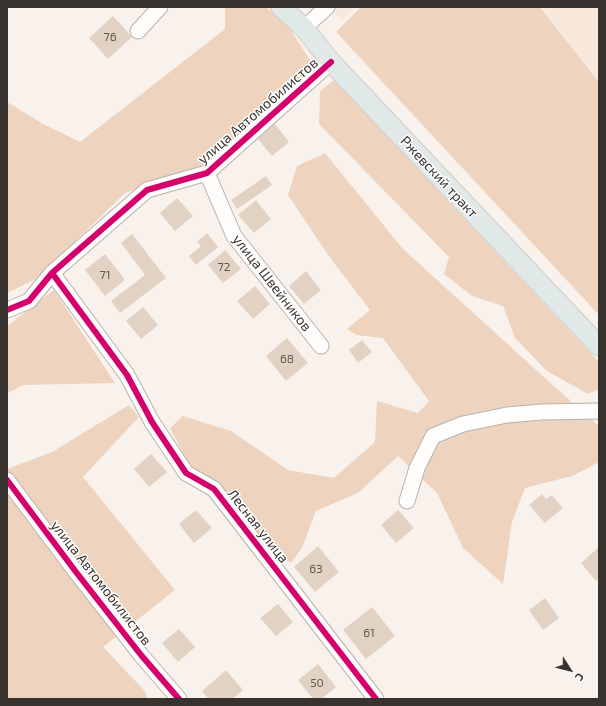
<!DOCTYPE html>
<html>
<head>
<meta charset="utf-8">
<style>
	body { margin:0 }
	#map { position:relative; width:606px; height:706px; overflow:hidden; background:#f9f2ec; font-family:"Exo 2",sans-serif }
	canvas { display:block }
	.frame { position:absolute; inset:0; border:8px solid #37322d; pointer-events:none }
	.north { position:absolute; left:550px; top:650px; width:40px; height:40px; -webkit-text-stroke:3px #fff; paint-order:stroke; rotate:126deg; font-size:11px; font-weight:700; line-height:16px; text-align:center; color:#37322d }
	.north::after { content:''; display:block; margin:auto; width:14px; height:18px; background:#37322d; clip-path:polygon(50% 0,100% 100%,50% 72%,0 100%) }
</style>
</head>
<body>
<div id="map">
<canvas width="606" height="706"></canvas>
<div class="frame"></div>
<div class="north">С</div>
</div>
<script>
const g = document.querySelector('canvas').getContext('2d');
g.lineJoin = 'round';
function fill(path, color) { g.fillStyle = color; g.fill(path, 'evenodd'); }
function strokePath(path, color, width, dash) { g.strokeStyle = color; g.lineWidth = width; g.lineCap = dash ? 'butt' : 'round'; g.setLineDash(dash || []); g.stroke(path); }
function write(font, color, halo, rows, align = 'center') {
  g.font = font + ' "Exo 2",sans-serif'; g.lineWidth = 3; g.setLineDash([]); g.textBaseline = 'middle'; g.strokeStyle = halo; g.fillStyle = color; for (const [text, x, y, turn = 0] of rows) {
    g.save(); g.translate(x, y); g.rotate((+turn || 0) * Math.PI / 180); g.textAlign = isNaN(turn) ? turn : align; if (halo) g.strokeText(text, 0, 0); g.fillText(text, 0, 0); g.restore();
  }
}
const built = new Path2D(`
	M331 7H356L342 20Z
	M541 7H599V81Z`);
const green = new Path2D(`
	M225 7H266L287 24 312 63V70L198 169 125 193 36 279 7 293V102L43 124 80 142 225 29Z
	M361 7H540L599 82V315L336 32Z
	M334 80 599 362V389L588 394 547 371 515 338 503 306 472 296 444 274 449 257 319 124 320 91Z
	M325 153 403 249 546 379 599 426V462L572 476 525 488 512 522 503 584 463 548 437 493 398 456 358 493 316 511 302 548 292 562 275 561 191 468 170 428 183 416 231 431 288 470 334 478 375 442 377 401 418 413 429 401 383 338 356 335 347 329 370 310 328 255 288 195 297 166Z
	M54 290 115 383 24 385 7 393V326Z
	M129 405 139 417 83 477 175 590 103 647 145 691 148 699H7V469L52 452Z`);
const building = new Path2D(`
	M113 16 132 37 108 59 89 38Z
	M274 123 289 142 272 156 257 138Z
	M266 176 272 185 237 209 231 200Z
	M177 198 193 216 175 231 160 213Z
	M256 200 271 219 254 233 238 215Z
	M207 233 218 247 196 265 189 256 201 246 197 242Z
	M132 234 166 278 120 313 111 301 145 275 121 243Z
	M225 250 241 269 223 283 208 265Z
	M105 254 125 280 105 296 85 270Z
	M306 271 321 290 304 304 289 286Z
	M255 286 270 304 253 319 237 301Z
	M143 307 158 325 141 339 126 321Z
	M287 338 308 363 286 381 266 356Z
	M362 340 372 352 358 363 349 350Z
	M151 454 167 472 149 487 134 469Z
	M542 494 546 499 552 495 563 508 545 523 529 505Z
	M196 510 212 528 194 543 179 524Z
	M398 510 414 528 396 543 381 525Z
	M318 546 339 572 315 592 294 567Z
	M598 548 599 549V579L596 581 581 563Z
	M545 598 559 618 543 630 529 610Z
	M278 604 293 622 276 636 260 618Z
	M372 607 395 636 366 659 343 630Z
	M179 629 195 647 178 662 162 643Z
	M318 664 336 687 321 699H313L298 680Z
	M226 670 243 690 232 699H209L202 691Z`);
const minor = new Path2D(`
	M304 28 327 7
	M138 31 160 7
	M207 173 234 236 321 346
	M52 273 127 375 152 422 186 473 214 489 376 699
	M7 310 29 301 52 273 147 190 207 173 331 62
	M7 480 76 572 141 655 179 699
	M407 501 417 468 433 436 463 424 507 415 542 412 599 411`);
const major = new Path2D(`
	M281 7 304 28 331 62 599 346`);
const cycleway = new Path2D(`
	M52 273 127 375 152 422 186 473 214 489 376 699
	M7 310 29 301 52 273 147 190 207 173 331 62
	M7 480 76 572 141 655 179 699`);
const numberNames = [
	["76",110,37],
	["72",224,267],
	["71",105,275],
	["68",287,359],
	["63",316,569],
	["61",369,633],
	["50",317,683]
];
const streetNames = [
	["улица Автомобилистов",258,111,-41],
	["Ржевский тракт",439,177,47],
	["улица Швейников",272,283,52],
	["Лесная улица",258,526,52],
	["улица Автомобилистов",101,583,52]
];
fill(built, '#f7e8db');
fill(green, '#eed4be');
fill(building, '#e1d2c4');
strokePath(minor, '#b8b2ad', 17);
strokePath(major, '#d1cdca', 21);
strokePath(minor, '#fefdfc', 15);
strokePath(major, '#e0e9e8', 19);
strokePath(cycleway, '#d6006c', 6);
write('12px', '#625a53', null, numberNames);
write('14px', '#37322d', '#fff', streetNames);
</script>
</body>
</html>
